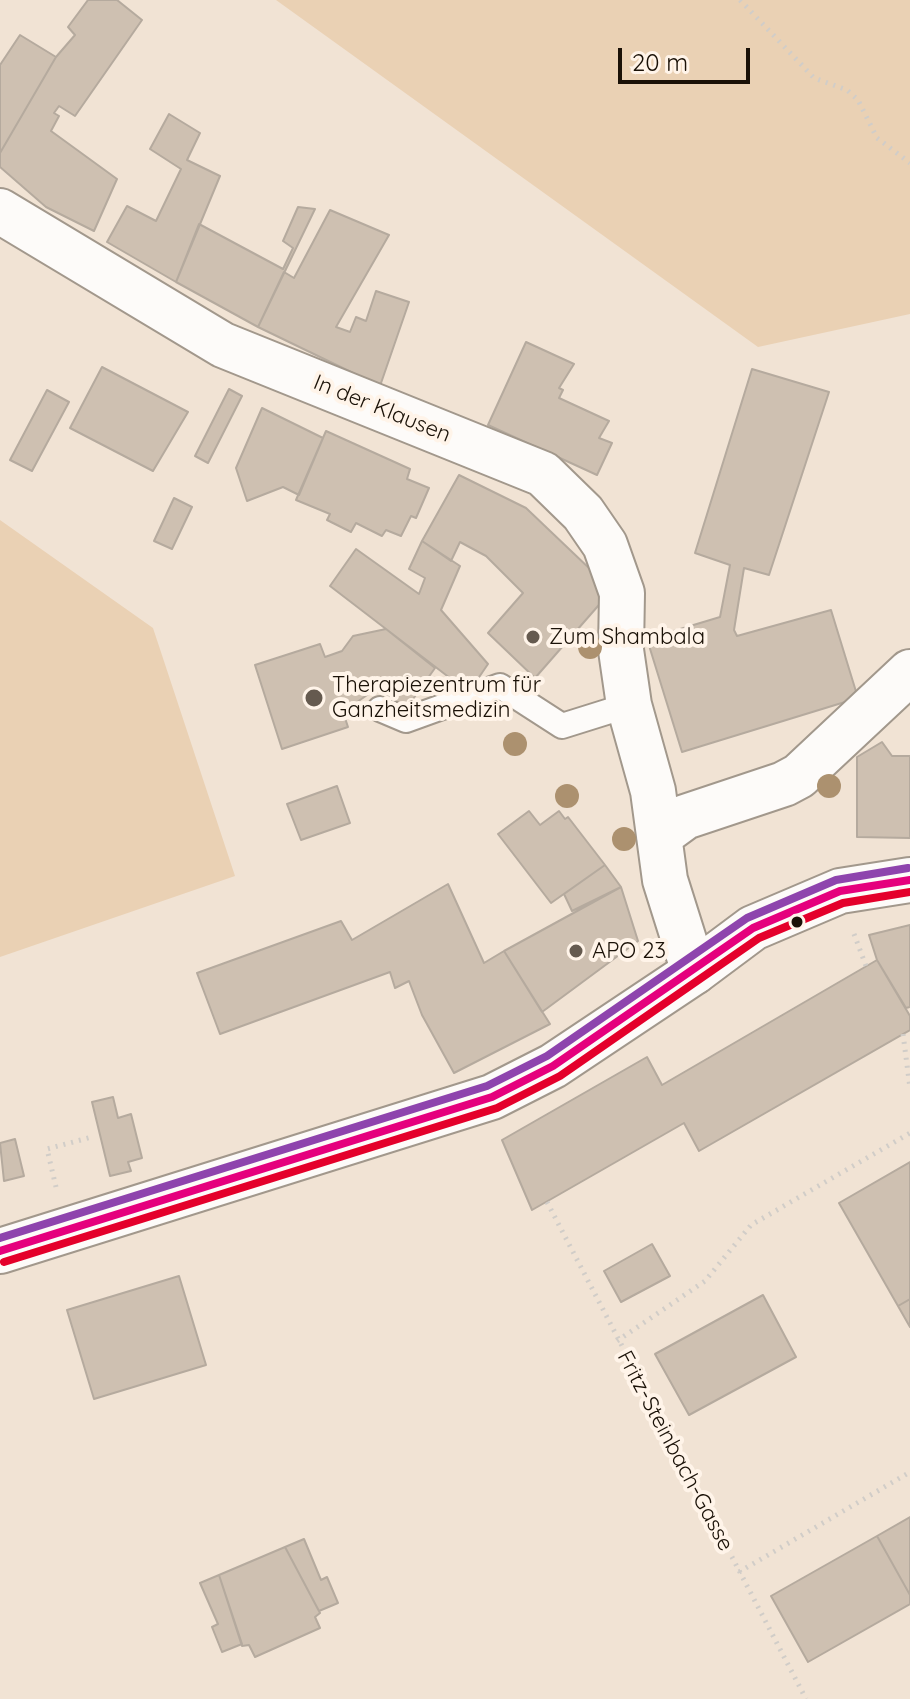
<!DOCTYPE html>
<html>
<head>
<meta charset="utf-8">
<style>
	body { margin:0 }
	#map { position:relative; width:910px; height:1699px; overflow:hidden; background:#f1e3d4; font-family:Quicksand,sans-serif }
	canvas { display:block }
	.scale { position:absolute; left:618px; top:48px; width:132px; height:36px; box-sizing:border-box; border:4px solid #1a1107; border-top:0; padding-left:10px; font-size:24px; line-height:28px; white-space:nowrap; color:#1a1107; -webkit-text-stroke:6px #fff4e9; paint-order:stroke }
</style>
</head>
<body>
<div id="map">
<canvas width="910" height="1699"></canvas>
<div class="scale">20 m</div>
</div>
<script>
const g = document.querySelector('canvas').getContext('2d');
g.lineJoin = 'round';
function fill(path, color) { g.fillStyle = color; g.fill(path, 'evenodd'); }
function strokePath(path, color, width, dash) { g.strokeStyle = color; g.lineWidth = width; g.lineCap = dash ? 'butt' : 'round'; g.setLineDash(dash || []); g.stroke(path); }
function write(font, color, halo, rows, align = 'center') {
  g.font = font + ' Quicksand,sans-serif'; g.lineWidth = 8; g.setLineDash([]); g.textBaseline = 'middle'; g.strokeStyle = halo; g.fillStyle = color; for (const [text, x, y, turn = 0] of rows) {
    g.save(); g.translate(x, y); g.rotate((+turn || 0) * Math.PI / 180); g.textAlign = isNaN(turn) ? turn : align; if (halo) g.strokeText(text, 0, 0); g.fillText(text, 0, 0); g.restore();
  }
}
const green = new Path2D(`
	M276 0H910V314L758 347Z
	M0 520 153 628 235 876 0 957Z`);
const building = new Path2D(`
	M88 0H117L142 20 75 116 59 106 54 113 59 116 51 131 117 179 94 231 46 207 0 167V153L56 57 75 35 68 27Z
	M20 35 56 57 0 153V65Z
	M169 114 200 133 187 160 220 176 176 282 107 242 127 206 156 221 181 169 150 149Z
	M298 207 315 209 258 327 176 282 199 224 283 269 293 248 283 241Z
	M330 210 389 235 336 327 350 332 356 317 366 321 376 291 409 302 380 386 258 327 284 272 294 278Z
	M526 342 574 364 559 388 563 390 559 398 609 421 599 438 612 443 597 475 488 425Z
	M102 367 188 412 153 471 70 428Z
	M752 369 829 392 769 575 744 568 734 630 737 636 831 610 858 698 682 752 647 639 720 617 730 565 695 553Z
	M229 389 242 396 208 463 195 456Z
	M47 390 69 402 32 471 10 460Z
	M262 408 323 438 299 495 283 487 247 501 236 468Z
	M326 431 410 469 407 479 429 488 416 518 411 516 401 536 386 530 382 536 356 523 351 532 327 520 330 514 296 500Z
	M459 475 526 508 612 590 535 678 488 633 523 593 486 556 460 542 451 561 422 541Z
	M174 498 192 507 172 549 154 541Z
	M422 541 460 566 441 610 488 664 473 686 459 685 330 586 356 549 419 594 425 578 409 569Z
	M386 629 435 668 406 709 377 688 343 712 348 727 282 749 255 665 320 644 325 657 342 651 353 636Z
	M882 742 892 756H910V838L857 837V757Z
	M337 786 350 823 301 840 287 804Z
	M529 811 540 825 559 811 565 819 568 817 605 865 551 903 498 834Z
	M605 865 621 887 572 911 564 894Z
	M448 884 484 963 504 951 550 1024 454 1073 422 1015 409 981 395 988 390 972 220 1034 197 973 341 921 352 940Z
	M621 887 638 941 542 1012 504 951Z
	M910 925V1007L906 1008 877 960 869 935Z
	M877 960 910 1016V1030L699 1151 684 1123 532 1210 502 1140 647 1057 662 1085Z
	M113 1097 118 1118 131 1114 142 1158 128 1162 131 1171 110 1176 92 1102Z
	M15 1139 24 1176 4 1181 0 1143Z
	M910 1162V1299L898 1306 839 1203Z
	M652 1244 670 1276 621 1302 604 1271Z
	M179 1276 206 1365 94 1399 67 1310Z
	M763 1295 796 1357 689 1415 655 1354Z
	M910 1299V1327L898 1306Z
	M910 1517V1595L877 1536Z
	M877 1536 910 1595V1604L808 1662 771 1596Z
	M304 1539 321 1580 327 1577 338 1603 319 1611 285 1547Z
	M285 1547 320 1613 315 1617 320 1628 255 1657 249 1645 242 1646 219 1575Z
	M219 1575 242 1644 222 1652 212 1627 218 1624 200 1583Z`);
const path = new Path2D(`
	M740 0 814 78 847 90 858 100 877 138 910 163
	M854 934 866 966
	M903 1034 910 1088
	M56 1187 47 1149 92 1137
	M547 1202 806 1699
	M617 1341 705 1281 751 1225 910 1133
	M739 1572 910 1472`);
const lane = new Path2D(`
	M380 709 406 720 500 686 562 726 629 705`);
const street = new Path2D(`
	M0 211 223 345 543 474 583 513 605 545 622 593 621 650 629 705 653 791 665 880 694 972
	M659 836 685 817 784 784 799 776 910 672`);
const primary = new Path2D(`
	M0 1251 492 1097 553 1066 694 972 753 928 840 891 910 880`);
const bus1 = new Path2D(`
	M0 1251 492 1097 553 1066 753 928 840 891 910 880`);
const bus2 = new Path2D(`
	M4 1262 497 1108 560 1076 759 938 843 903 910 892`);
const bus3 = new Path2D(`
	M0 1238 487 1086 547 1056 747 918 836 880 908 868`);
const trees = [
	[590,647],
	[515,744],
	[829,786],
	[567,796],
	[624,839]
];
const markers = [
	[533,637,8,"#655a4f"],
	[314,698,10,"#655a4f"],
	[797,922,7,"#1a1107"],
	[576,951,8,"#655a4f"]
];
const streetNames = [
	["In der Klausen",382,409,22],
	["Fritz-Steinbach-Gasse",675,1451,62]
];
const poiNames = [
	["Zum Shambala",549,637],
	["Therapiezentrum für",332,685],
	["Ganzheitsmedizin",332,710],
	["APO 23",592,951]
];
fill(green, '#ead1b4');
fill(building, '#cec0b1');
strokePath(building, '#b5aa9e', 2);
strokePath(lane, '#a2988c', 28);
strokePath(street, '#a2988c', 48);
strokePath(primary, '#a2988c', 48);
strokePath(path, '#d1cdc8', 5, [2, 6]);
strokePath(lane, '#fdfbf9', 24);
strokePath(street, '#fdfbf9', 44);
strokePath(primary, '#fdfbf9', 44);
strokePath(bus1, '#e5007d', 8);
strokePath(bus2, '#e4002b', 8);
strokePath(bus3, '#8e44ad', 8);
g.fillStyle = '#ac916f';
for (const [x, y] of trees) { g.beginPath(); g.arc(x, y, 12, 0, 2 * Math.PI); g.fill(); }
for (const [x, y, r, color] of markers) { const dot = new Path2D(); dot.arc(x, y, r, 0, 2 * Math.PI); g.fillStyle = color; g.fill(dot); strokePath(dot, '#fff4e9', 3); }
write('22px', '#1a1107', '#fff4e9', streetNames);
write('22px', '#1a1107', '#fff4e9', poiNames, 'left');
</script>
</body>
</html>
